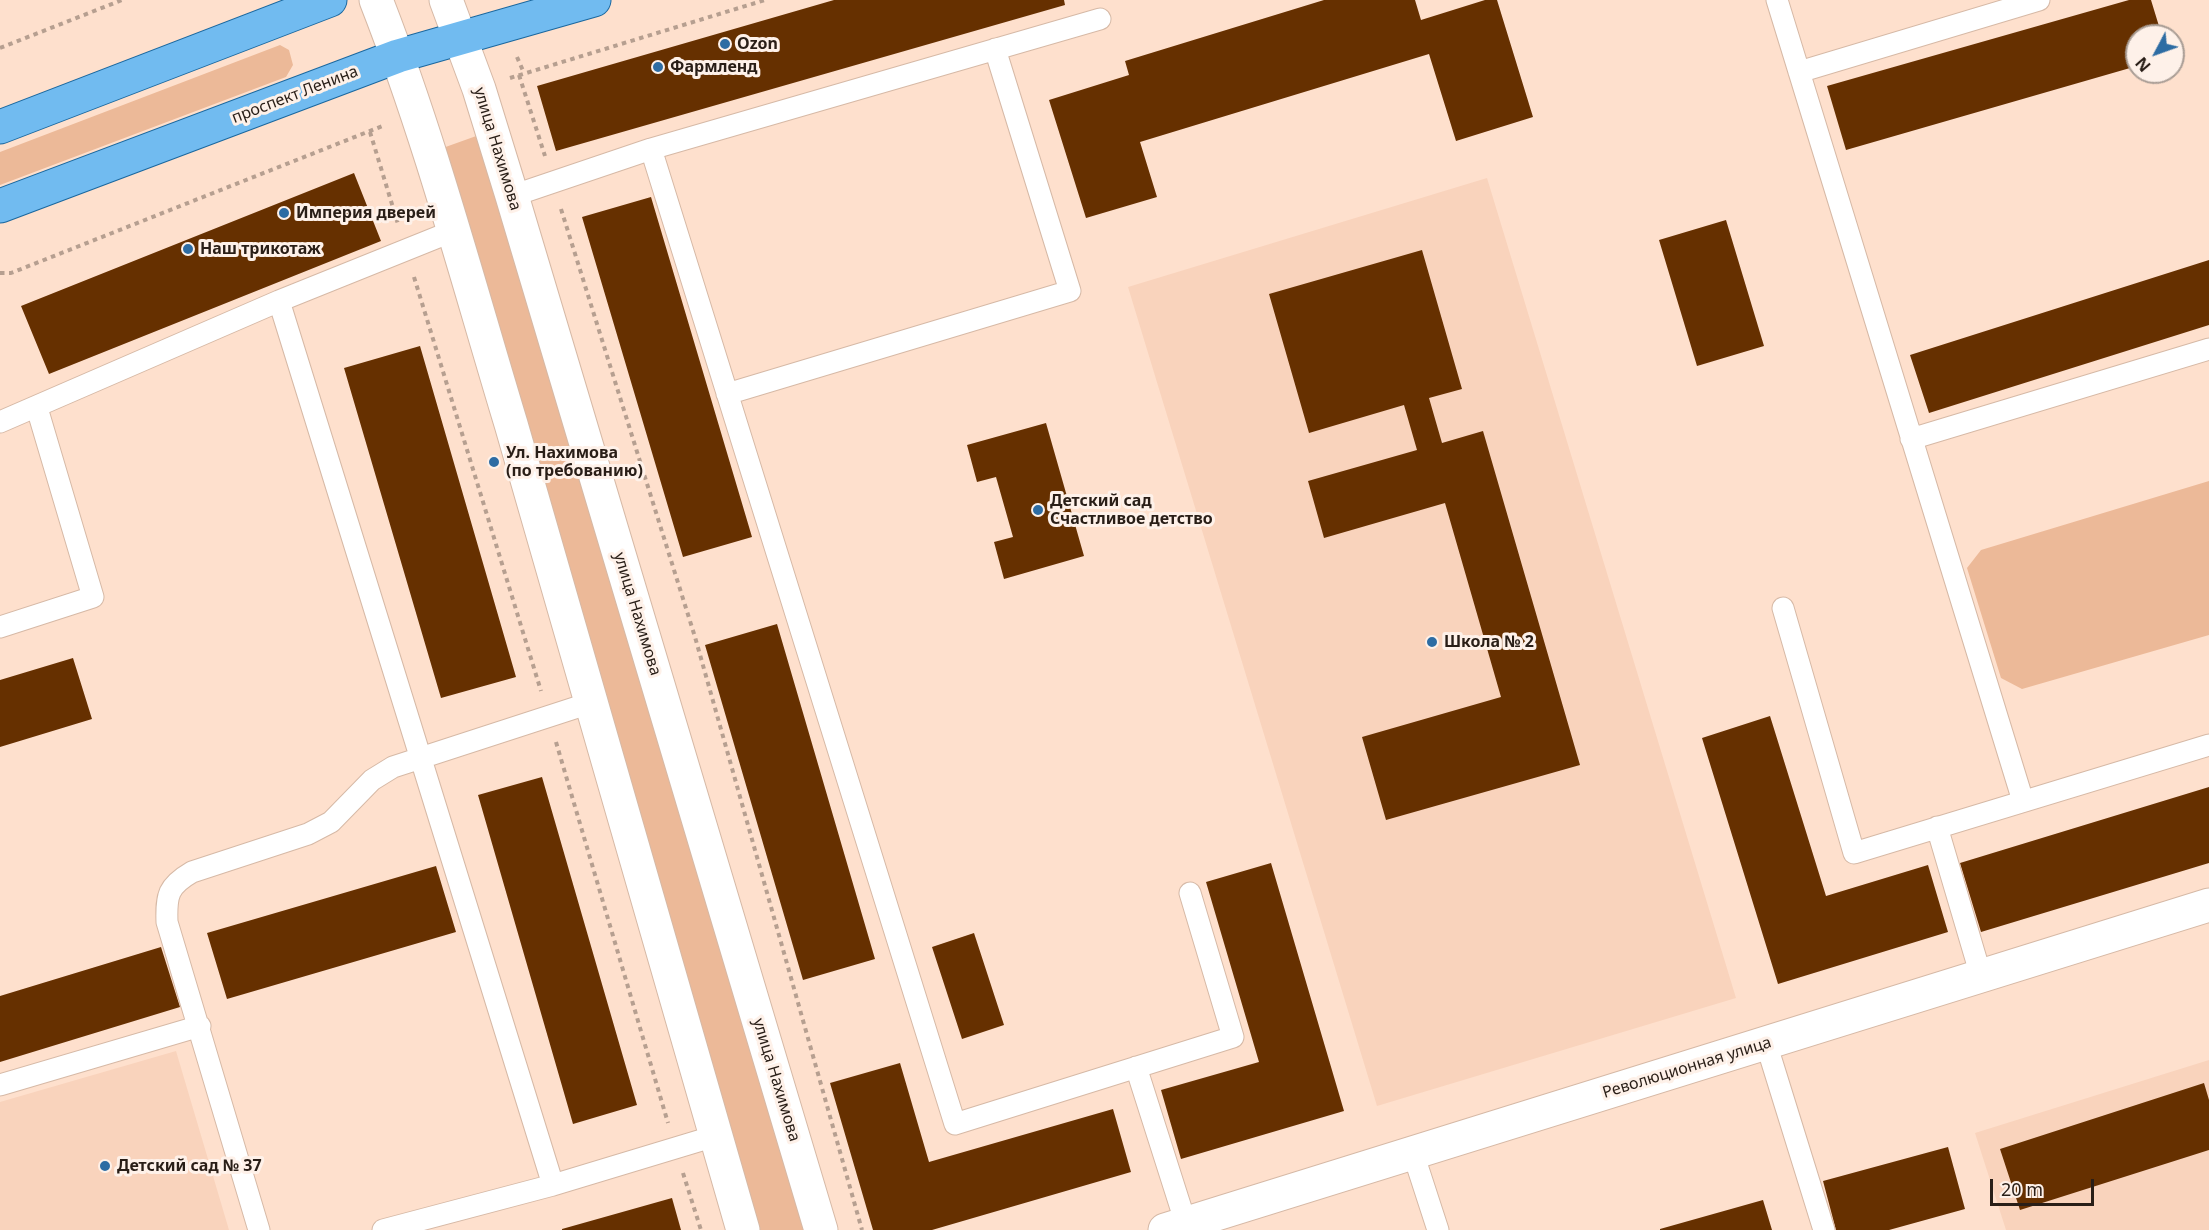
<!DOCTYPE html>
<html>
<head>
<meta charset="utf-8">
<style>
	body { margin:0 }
	#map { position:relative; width:2209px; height:1230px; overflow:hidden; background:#fee0cd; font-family:"Noto Sans",sans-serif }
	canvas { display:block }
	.north { position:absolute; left:2125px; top:24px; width:60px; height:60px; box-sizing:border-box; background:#fef1e9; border:2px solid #a99d95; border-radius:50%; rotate:229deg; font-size:16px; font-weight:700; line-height:24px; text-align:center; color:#291e17 }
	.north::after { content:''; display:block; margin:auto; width:21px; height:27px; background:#2d6ca3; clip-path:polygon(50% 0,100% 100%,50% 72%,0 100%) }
	.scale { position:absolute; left:1990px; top:1179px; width:104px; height:27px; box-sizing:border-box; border:3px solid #291e17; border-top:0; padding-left:8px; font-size:18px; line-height:21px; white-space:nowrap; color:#291e17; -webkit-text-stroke:4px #fef1e9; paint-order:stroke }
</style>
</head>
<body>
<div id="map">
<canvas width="2209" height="1230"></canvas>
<div class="north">N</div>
<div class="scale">20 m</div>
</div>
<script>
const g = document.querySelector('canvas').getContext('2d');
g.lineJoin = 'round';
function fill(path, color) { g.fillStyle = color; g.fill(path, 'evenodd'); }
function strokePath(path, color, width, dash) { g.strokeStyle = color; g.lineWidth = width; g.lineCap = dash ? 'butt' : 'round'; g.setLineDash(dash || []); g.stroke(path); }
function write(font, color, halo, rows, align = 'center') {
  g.font = font + ' "Noto Sans",sans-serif'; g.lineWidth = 6; g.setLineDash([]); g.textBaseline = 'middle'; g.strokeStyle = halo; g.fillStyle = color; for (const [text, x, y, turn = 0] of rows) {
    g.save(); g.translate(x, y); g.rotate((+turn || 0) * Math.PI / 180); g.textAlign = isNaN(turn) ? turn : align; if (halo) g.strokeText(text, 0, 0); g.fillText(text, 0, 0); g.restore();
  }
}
const built = new Path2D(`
	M1487 178 1736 998 1377 1106 1128 287Z
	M176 1051 229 1230H0V1102Z
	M2209 1060V1230H2006L1975 1133Z`);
const green = new Path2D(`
	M280 45 289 50 293 65 286 77 0 185V152Z
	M493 130 812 1230H753L426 154Z
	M2209 481V635L2022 689 2001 678 1967 568 1981 550Z`);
const building = new Path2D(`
	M834 0H1064L1065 5 556 151 537 86Z
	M1324 0H1415L1421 20 1485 0H1497L1533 117 1456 141 1429 54 1140 142 1157 197 1086 218 1049 100 1129 75 1125 61Z
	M2129 0H2151L2162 36H2137V66L1846 150 1827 86Z
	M354 173 381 241 49 374 21 306Z
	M651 197 752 537 683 557 582 217Z
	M1726 220 1764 346 1697 366 1659 240Z
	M1422 250 1462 389 1429 398 1442 443 1483 431 1580 765 1386 820 1362 737 1501 697 1445 503 1324 538 1308 481 1417 450 1404 405 1309 433 1269 294Z
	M2209 260V325L1929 413 1910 355Z
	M420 346 516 677 441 698 344 368Z
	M1046 423 1084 556 1004 579 994 542 1013 537 996 477 977 482 967 445Z
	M777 624 875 959 803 980 705 645Z
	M73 658 92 719 0 747V680Z
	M1770 716 1826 896 1928 865 1948 932 1778 984 1702 738Z
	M542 777 637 1105 573 1124 478 795Z
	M2209 787V863L1981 932 1960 863Z
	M1271 863 1344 1111 1181 1159 1161 1090 1259 1062 1206 882Z
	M436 866 456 932 227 999 207 933Z
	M974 933 1004 1025 962 1039 932 947Z
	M161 947 180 1007 0 1062V996Z
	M900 1063 929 1162 1113 1109 1131 1172 932 1230H873L830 1083Z
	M2204 1083 2209 1100V1150L2020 1210 2000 1149Z
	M1948 1147 1965 1209 1889 1230H1836L1823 1181Z
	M672 1198 681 1230H562V1229Z
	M1763 1200 1772 1230H1660V1229Z`);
const path = new Path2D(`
	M0 48 122 0
	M517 57 524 73
	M519 75 545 156
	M510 78 765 0
	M370 132 398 224
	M561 209 695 637 862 1230
	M0 273H11L385 125
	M414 277 541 691
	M556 742 668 1123
	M683 1173 701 1230`);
const service = new Path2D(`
	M1777 0 2023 801
	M1799 72 2039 0
	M651 149 955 1124 1233 1037 1190 893
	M512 196 651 149 1100 19
	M279 301 553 1185
	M727 394 1070 291 995 49
	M0 422 279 301 453 231
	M1911 439 2209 349
	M1783 608 1854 853 2209 745
	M0 627 93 597 37 408
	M1937 827 1981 976
	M1766 1043 1824 1230
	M1136 1067 1186 1224
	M0 1085 200 1026
	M1413 1153 1438 1230
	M259 1230 167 922C166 895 168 886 192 872L308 834 331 822 372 780 393 767 593 702
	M383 1230 553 1185 715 1136`);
const minor = new Path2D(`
	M1165 1230 2209 905`);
const tertiary = new Path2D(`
	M376 0C430 138 468 282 511 424 590 692 664 962 743 1230
	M446 0 479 89 512 196 821 1230`);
const primary = new Path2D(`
	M0 127 330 0
	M0 206 398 56 594 0`);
const markers = [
	[725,44,6,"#2d6ca3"],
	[658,67,6,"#2d6ca3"],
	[284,213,6,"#2d6ca3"],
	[188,249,6,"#2d6ca3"],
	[494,462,6,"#2d6ca3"],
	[1038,510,6,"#2d6ca3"],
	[1432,642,6,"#2d6ca3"],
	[105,1166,6,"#2d6ca3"]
];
const poiNames = [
	["Ozon",737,44],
	["Фармленд",670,67],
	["Империя дверей",296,213],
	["Наш трикотаж",200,249],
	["Ул. Нахимова",506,453],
	["(по требованию)",506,471],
	["Детский сад",1050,501],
	["Счастливое детство",1050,519],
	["Школа № 2",1444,642],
	["Детский сад № 37",117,1166]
];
const streetNames = [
	["проспект Ленина",295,95,-21],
	["улица Нахимова",497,149,73],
	["улица Нахимова",637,614,73],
	["Революционная улица",1687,1068,-17],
	["улица Нахимова",776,1080,73]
];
fill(built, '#f9d3bc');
fill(green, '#ecb998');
fill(building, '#663000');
strokePath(service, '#d6b9a6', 23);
strokePath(minor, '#d6b9a6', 35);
strokePath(tertiary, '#d6b9a6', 35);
strokePath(primary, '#1a679e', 35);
strokePath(path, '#b69f90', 4, [4.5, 4.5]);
strokePath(service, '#fff', 21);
strokePath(minor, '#fff', 33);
strokePath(tertiary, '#fff', 33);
strokePath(primary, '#71bbf0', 33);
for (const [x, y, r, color] of markers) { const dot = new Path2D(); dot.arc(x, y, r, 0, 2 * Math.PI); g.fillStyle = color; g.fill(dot); strokePath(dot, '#fef1e9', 2); }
write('bold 16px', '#291e17', '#fef1e9', poiNames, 'left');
write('16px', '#291e17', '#fef1e9', streetNames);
</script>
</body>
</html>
